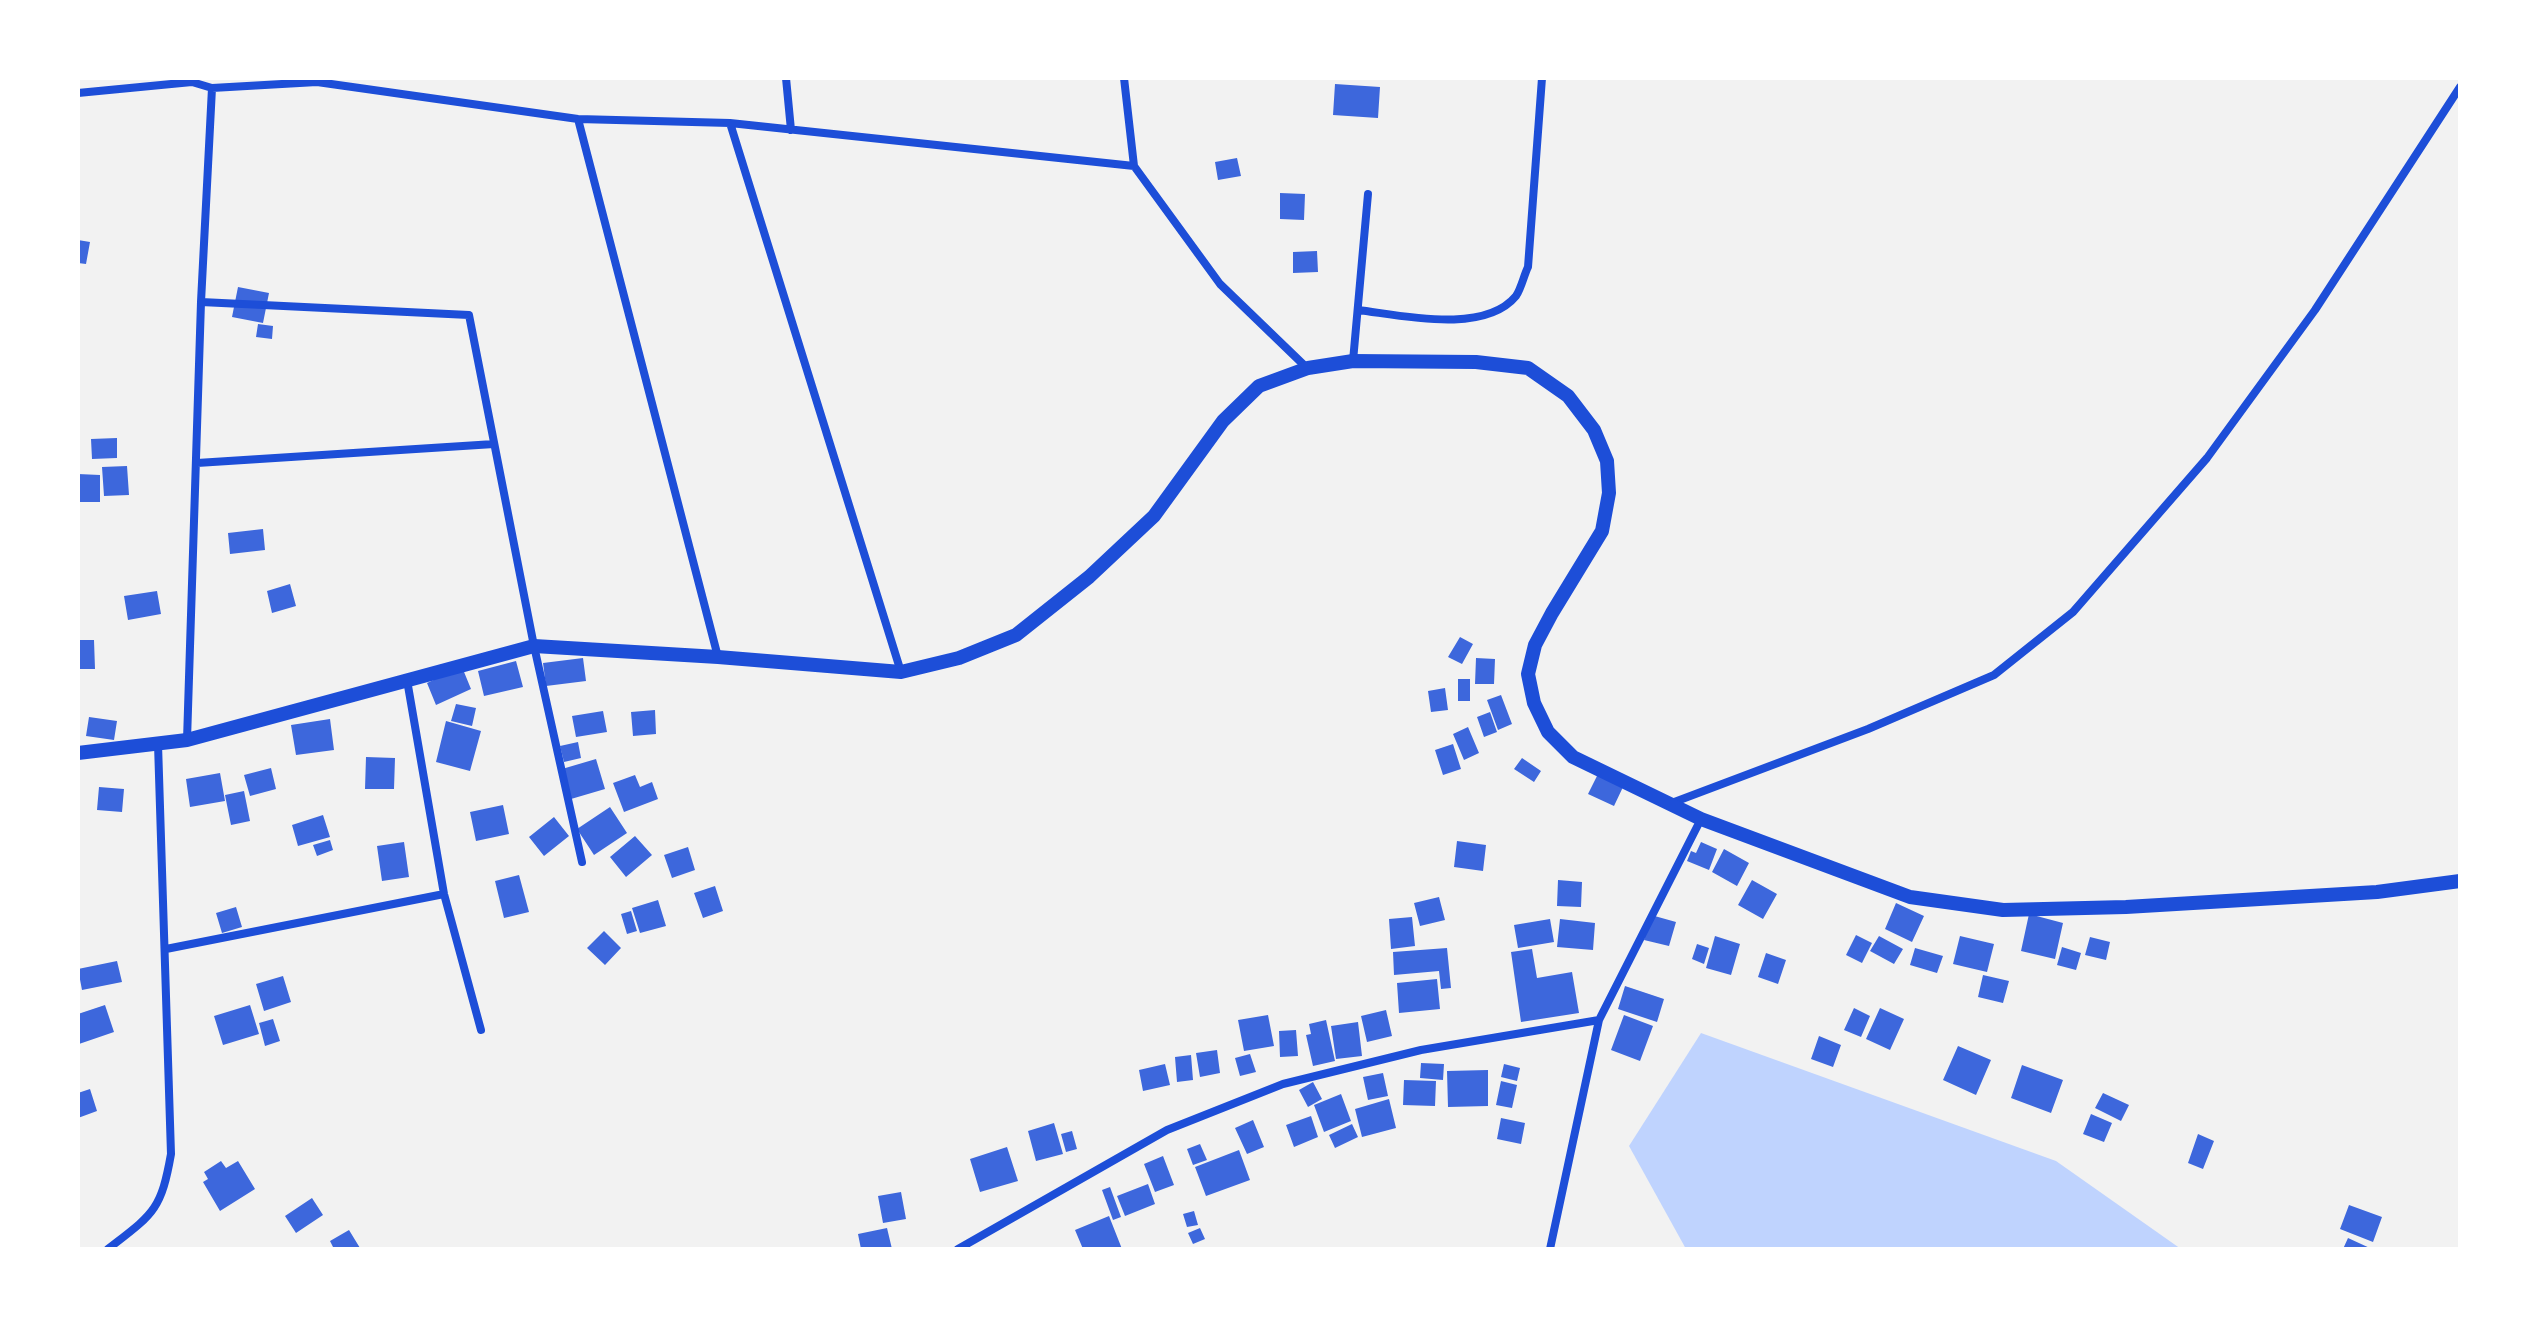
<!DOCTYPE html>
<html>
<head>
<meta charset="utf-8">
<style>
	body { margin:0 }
	#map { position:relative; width:2538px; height:1327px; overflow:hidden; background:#f2f2f2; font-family:"Space Grotesk",sans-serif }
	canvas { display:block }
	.frame { position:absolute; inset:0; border:80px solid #fff; pointer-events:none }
</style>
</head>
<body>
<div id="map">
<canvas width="2538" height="1327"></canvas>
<div class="frame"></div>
</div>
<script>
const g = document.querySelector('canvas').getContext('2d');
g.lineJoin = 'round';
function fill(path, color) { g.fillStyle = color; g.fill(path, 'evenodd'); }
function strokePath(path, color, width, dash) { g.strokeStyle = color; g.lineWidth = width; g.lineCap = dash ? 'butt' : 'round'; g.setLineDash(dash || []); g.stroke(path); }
const water = new Path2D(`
	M1701 1033 2056 1161 2181 1249H1686L1629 1146Z`);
const building = new Path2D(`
	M1335 84 1380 87 1378 118 1333 115Z
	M1237 158 1241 176 1218 180 1215 162Z
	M1280 193 1305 194 1304 220 1280 219Z
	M78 240 90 242 86 264 78 263Z
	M1317 251 1318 272 1293 273V252Z
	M238 287 269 293 263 323 232 317Z
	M258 324 273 326 272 339 256 337Z
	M117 438V458L92 459 91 439Z
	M127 466 129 495 104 496 102 467Z
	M78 474 100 475V502H78Z
	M263 529 265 550 230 554 228 533Z
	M290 584 296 606 272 613 267 591Z
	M157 591 161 614 128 620 124 596Z
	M1460 637 1473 644 1462 664 1448 657Z
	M78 640H94L95 669H78Z
	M583 658 586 681 546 686 543 663Z
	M1476 658 1495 659 1494 684H1475Z
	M516 661 523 687 484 696 478 671Z
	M462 667 471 689 436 705 427 683Z
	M1458 679H1470V701H1458Z
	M1445 688 1448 710 1431 712 1428 691Z
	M1501 695 1512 724 1498 730 1487 700Z
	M456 704 476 708 472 726 451 721Z
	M655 710 656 734 633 736 631 712Z
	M603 711 607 732 576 737 572 716Z
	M1490 712 1497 732 1484 737 1477 717Z
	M89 717 117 721 114 740 86 736Z
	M330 719 334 750 296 755 291 725Z
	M446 721 481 731 470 771 436 762Z
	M1468 727 1479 753 1464 760 1453 734Z
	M578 742 581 758 564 762 560 746Z
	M1453 744 1461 769 1443 775 1435 750Z
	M366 757 395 758 394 789H365Z
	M1522 758 1541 771 1534 782 1514 769Z
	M596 759 605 789 571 799 562 769Z
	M271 768 276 789 250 796 244 775Z
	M220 773 225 801 190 807 186 779Z
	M1598 774 1623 787 1614 806 1588 794Z
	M635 775 640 787 652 782 658 799 624 812 613 783Z
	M99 787 124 789 122 812 97 810Z
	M244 791 250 821 231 825 225 795Z
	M503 805 509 834 476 841 470 812Z
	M610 807 627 833 594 855 577 829Z
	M323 815 330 837 298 846 292 825Z
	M554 817 569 836 544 856 529 837Z
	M635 836 652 855 626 877 610 857Z
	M330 840 333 850 317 856 313 845Z
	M1457 841 1486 845 1483 871 1454 867Z
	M404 842 409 877 382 881 377 846Z
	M1701 842 1717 849 1709 870 1687 861 1691 851 1696 853Z
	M688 847 695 870 672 878 664 855Z
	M1724 849 1749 863 1737 886 1712 872Z
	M519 875 529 912 504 918 495 881Z
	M1558 880 1582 882 1581 907 1557 906Z
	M1752 880 1777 894 1763 919 1738 905Z
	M715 886 723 911 703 918 694 893Z
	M1439 897 1445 920 1420 926 1414 903Z
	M658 900 666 926 640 933 632 908Z
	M1896 903 1924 916 1912 942 1885 929Z
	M236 907 242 927 222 933 216 913Z
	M631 911 637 931 627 934 621 914Z
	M2029 914 2063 923 2055 959 2021 951Z
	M1651 915 1676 922 1669 946 1644 940Z
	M1412 917 1415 946 1391 949 1389 919Z
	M1550 919 1554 942 1518 948 1514 925Z
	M1560 919 1595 923 1593 950 1557 947Z
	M604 931 621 948 605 965 587 948Z
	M1856 935 1872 943 1862 963 1846 955Z
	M1715 936 1740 944 1731 975 1706 968Z
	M1879 936 1903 949 1894 964 1870 951Z
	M1960 936 1994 944 1987 972 1953 964Z
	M2090 937 2110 942 2106 960 2085 955Z
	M1697 944 1709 948 1704 964 1692 959Z
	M2062 947 2081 953 2076 970 2057 965Z
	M1447 948 1451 988 1441 989 1439 971 1394 975 1393 952Z
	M1915 948 1943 956 1937 973 1910 965Z
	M1532 949 1537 978 1572 972 1579 1013 1521 1022 1511 952Z
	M1766 953 1786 960 1778 984 1758 977Z
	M117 961 122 982 82 990 78 969Z
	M1983 975 2009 981 2003 1003 1978 997Z
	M283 976 291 1002 264 1011 256 984Z
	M1437 979 1440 1009 1399 1013 1397 983Z
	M1625 986 1664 999 1657 1022 1618 1009Z
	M105 1005 114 1032 79 1044 78 1014Z
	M250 1005 259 1034 223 1045 214 1016Z
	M1854 1008 1870 1016 1861 1037 1844 1030Z
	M1880 1008 1904 1019 1890 1050 1866 1039Z
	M1386 1010 1392 1036 1367 1042 1361 1016Z
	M1268 1015 1274 1046 1244 1051 1238 1020Z
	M1624 1015 1653 1026 1640 1061 1611 1050Z
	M273 1019 280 1041 265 1046 259 1023Z
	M1326 1020 1335 1061 1313 1066 1306 1035 1311 1034 1309 1024Z
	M1358 1022 1362 1056 1336 1059 1331 1026Z
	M1296 1030 1298 1056 1280 1057 1279 1031Z
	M1819 1036 1841 1045 1833 1067 1811 1059Z
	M1958 1046 1991 1060 1976 1095 1943 1080Z
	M1217 1050 1220 1073 1200 1077 1196 1053Z
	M1250 1054 1256 1072 1240 1076 1235 1058Z
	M1191 1055 1193 1080 1177 1082 1175 1057Z
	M1421 1063 1444 1064 1443 1080 1420 1078Z
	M1165 1064 1170 1085 1143 1091 1139 1070Z
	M1504 1064 1520 1068 1517 1081 1501 1077Z
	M2022 1065 2063 1080 2051 1113 2011 1098Z
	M1488 1070V1106L1448 1107 1447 1071Z
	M1383 1073 1388 1096 1368 1100 1363 1077Z
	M1404 1080 1436 1081 1435 1106 1403 1105Z
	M1501 1081 1517 1085 1512 1108 1496 1105Z
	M1313 1082 1322 1099 1308 1107 1299 1090Z
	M90 1089 97 1111 78 1118V1093Z
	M2103 1093 2129 1105 2121 1121 2095 1108Z
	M1341 1094 1351 1121 1324 1132 1314 1105Z
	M1389 1099 1396 1128 1362 1137 1355 1109Z
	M2091 1114 2112 1123 2104 1142 2083 1134Z
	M1311 1116 1318 1137 1294 1147 1286 1125Z
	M1501 1118 1525 1123 1521 1144 1497 1139Z
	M1253 1120 1264 1147 1247 1154 1235 1128Z
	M1054 1123 1063 1154 1036 1161 1028 1131Z
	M1352 1124 1358 1137 1335 1148 1329 1135Z
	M1072 1131 1077 1149 1066 1152 1061 1134Z
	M2198 1134 2214 1141 2203 1169 2188 1163Z
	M1200 1144 1207 1160 1193 1165 1187 1149Z
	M1007 1147 1018 1181 980 1192 970 1159Z
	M1239 1150 1250 1180 1206 1196 1195 1167Z
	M1163 1156 1174 1185 1155 1192 1144 1164Z
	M221 1161 226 1168 238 1161 255 1189 220 1211 203 1182 208 1179 204 1172Z
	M1148 1184 1155 1204 1125 1216 1117 1196Z
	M1110 1187 1121 1217 1113 1220 1102 1190Z
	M901 1192 906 1219 883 1223 878 1196Z
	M312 1198 323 1215 296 1233 285 1216Z
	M2349 1205 2382 1217 2373 1242 2340 1229Z
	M1194 1211 1198 1225 1187 1227 1183 1214Z
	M1109 1216 1122 1249H1083L1075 1230Z
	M887 1228 892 1249H861L858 1234Z
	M1200 1228 1205 1239 1193 1244 1188 1233Z
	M349 1230 360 1248 334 1249 330 1241Z
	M2348 1238 2372 1249H2343Z`);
const minor = new Path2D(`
	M786 78 791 130
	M1124 78 1134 166 1220 284 1307 368
	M78 93 192 82 212 88 317 82 578 119 730 123 1134 166
	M578 119 718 657
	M730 123 901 672
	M201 302 469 315 534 646 582 862
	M1358 310C1400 315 1484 335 1516 296 1521 289 1524 275 1528 267L1542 78
	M1353 361 1368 194
	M197 463 494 444
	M407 680 444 894 481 1030
	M187 740 201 302 212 88
	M1669 804 1868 729 1994 675 2073 612 2207 458 2315 310 2460 87
	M166 949 444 894
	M108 1249C153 1214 161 1211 171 1154L158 744
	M958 1249 1167 1130 1283 1084 1421 1050 1599 1020
	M1550 1249 1599 1020 1701 819`);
const tertiary = new Path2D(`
	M78 753 187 740 534 646 718 657 901 672 959 658 1016 635 1089 577 1154 516 1223 421 1259 386 1308 368 1353 361 1476 362 1528 368 1568 396 1594 430 1607 461 1609 493 1602 531 1552 613 1535 645 1528 674 1534 703 1548 732 1573 757 1701 819 1910 897 2003 910 2126 907 2377 892 2460 881`);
fill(water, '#bfd3fe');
fill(building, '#3d67dc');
strokePath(minor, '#1d4ed8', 8);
strokePath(tertiary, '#1d4ed8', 14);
</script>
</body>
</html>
